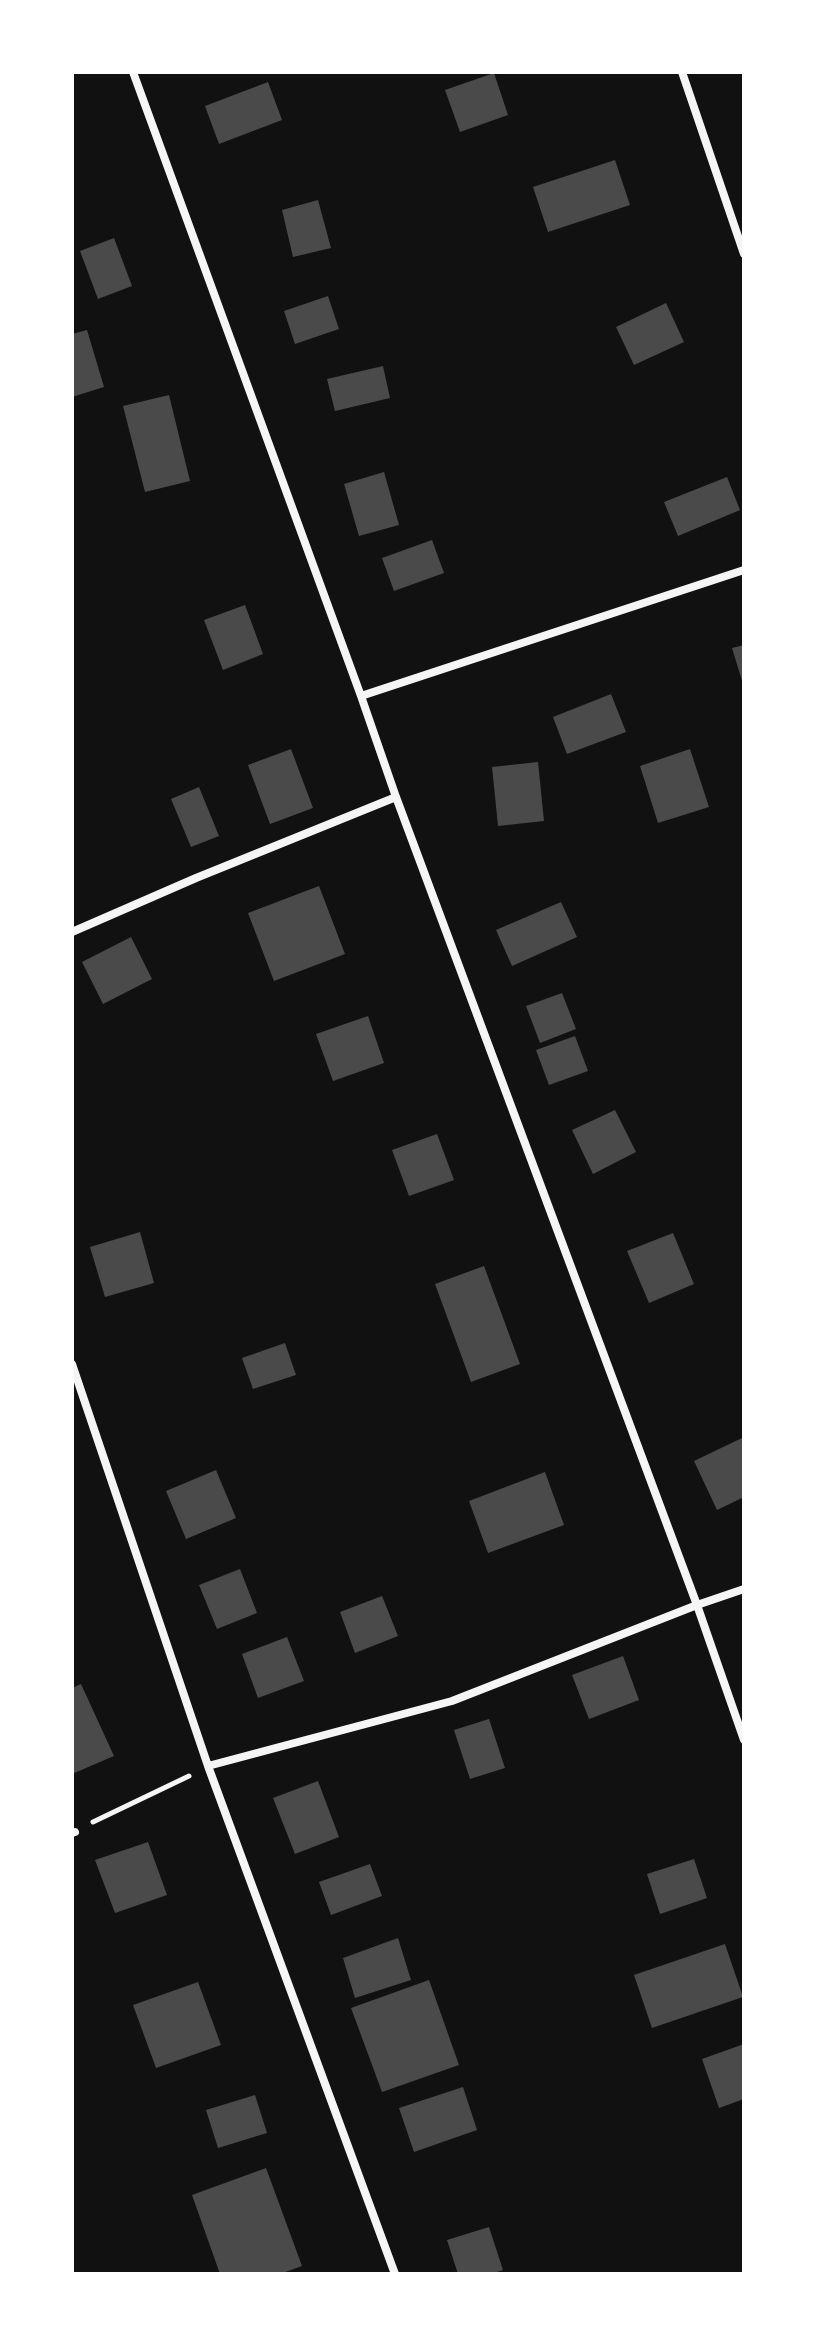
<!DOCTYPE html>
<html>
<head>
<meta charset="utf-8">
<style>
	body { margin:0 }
	#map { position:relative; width:816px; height:2346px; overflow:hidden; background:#111; font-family:Ubuntu,sans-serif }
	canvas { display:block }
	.frame { position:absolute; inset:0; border:74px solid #fff; pointer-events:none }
</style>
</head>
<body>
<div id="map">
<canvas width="816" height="2346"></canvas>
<div class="frame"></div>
</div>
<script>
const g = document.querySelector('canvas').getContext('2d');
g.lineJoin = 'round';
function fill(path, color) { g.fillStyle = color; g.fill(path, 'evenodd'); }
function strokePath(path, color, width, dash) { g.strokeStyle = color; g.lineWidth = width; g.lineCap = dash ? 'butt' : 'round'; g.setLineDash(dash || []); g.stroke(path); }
const building = new Path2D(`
	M494 73 508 115 460 132 445 90Z
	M268 82 282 120 219 144 205 106Z
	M615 160 630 205 548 232 533 187Z
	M318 200 331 248 293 257 282 210Z
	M114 238 132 286 98 299 80 251Z
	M328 296 339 329 295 344 284 311Z
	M666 303 684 342 634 365 616 327Z
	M87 330 104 387 72 397V334Z
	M383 366 390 398 335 411 327 379Z
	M169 395 190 481 145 492 123 406Z
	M384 472 399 525 359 536 344 484Z
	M727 477 740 510 678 536 664 502Z
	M432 540 444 573 394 591 382 558Z
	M245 605 263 654 223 670 204 620Z
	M744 645V684H743L732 648Z
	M611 694 626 732 567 754 553 717Z
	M291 749 313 808 270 824 248 765Z
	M690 749 709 807 658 823 640 766Z
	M538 762 544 821 498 826 492 767Z
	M199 787 219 836 191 847 171 799Z
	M319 886 345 954 274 981 248 913Z
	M561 902 577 937 512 966 496 930Z
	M131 937 152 979 103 1004 82 962Z
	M562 993 576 1029 540 1043 526 1006Z
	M368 1016 384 1063 333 1081 316 1034Z
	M575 1036 588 1071 549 1085 536 1050Z
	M615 1110 636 1152 593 1174 572 1130Z
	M437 1134 454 1180 409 1196 392 1150Z
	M140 1232 154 1283 105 1297 90 1247Z
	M673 1233 694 1284 649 1303 627 1251Z
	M484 1266 520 1364 471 1382 435 1284Z
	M285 1343 296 1375 253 1389 242 1358Z
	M744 1437V1497L717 1510 694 1461Z
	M216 1470 236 1518 186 1539 166 1491Z
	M545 1472 564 1525 488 1553 469 1501Z
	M240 1569 257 1613 217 1629 199 1585Z
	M382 1596 398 1636 355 1653 340 1612Z
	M287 1637 304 1681 258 1698 242 1654Z
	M623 1656 639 1700 589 1719 572 1675Z
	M81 1684 114 1756 72 1774V1688Z
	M489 1719 505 1768 470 1779 454 1730Z
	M318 1781 339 1837 295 1854 273 1798Z
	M148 1842 167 1895 115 1913 95 1860Z
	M694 1859 707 1898 660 1914 647 1874Z
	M370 1864 382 1896 331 1915 319 1882Z
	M398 1938 411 1980 355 1998 343 1958Z
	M725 1944 743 1997 652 2028 634 1975Z
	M429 1980 459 2065 382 2092 351 2008Z
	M198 1982 221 2045 156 2068 133 2005Z
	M744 2044V2099L719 2108 702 2059Z
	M463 2087 477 2130 414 2152 399 2108Z
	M255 2095 267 2133 218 2148 206 2110Z
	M266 2168 302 2266 280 2274H220L192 2195Z
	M489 2227 503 2270 491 2274H458L447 2240Z`);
const path = new Path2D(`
	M93 1822 189 1776`);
const minor = new Path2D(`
	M133 72 361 696 396 797 697 1605 744 1740
	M682 72 744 254
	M361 696 744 570
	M72 932 196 878 396 797
	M72 1364 208 1766 395 2274
	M208 1766 452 1701 697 1605 744 1589
	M72 1833 75 1832`);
fill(building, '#4a4a4a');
strokePath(path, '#f5f5f5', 5);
strokePath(minor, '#f5f5f5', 8);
</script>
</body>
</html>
